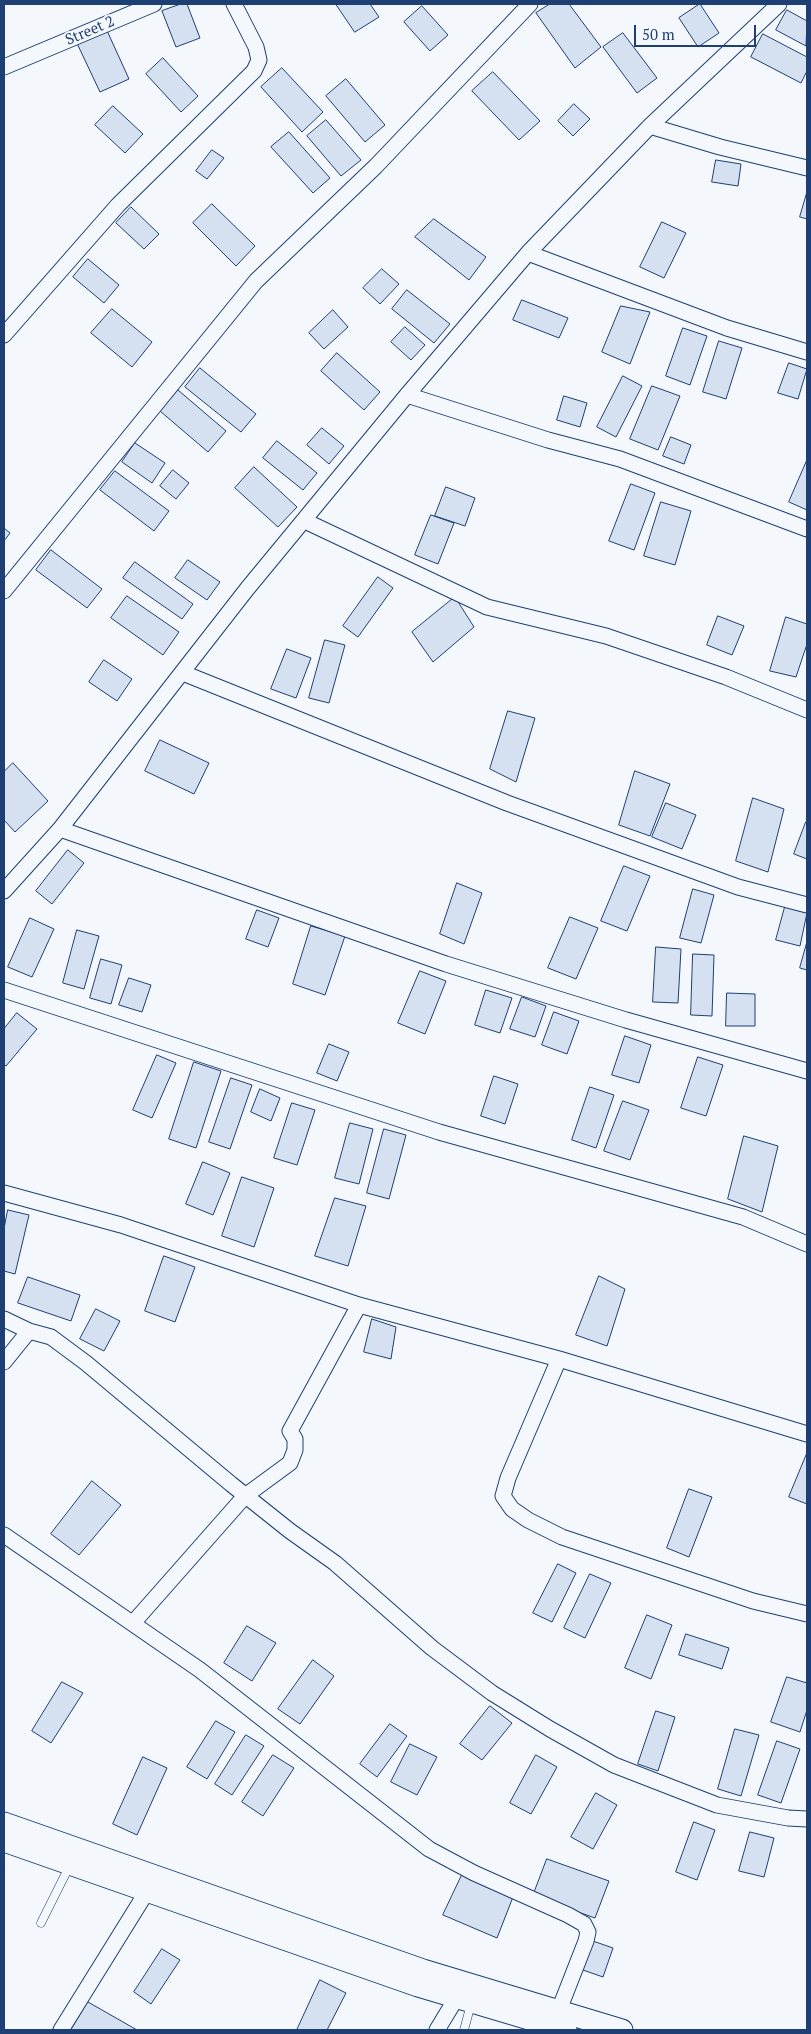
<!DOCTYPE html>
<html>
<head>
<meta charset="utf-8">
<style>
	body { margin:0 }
	#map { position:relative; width:811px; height:2034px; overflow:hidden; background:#f4f7fb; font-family:"PT Serif",serif }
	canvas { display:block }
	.frame { position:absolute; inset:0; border:5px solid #1d3f73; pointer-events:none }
	.scale { position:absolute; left:634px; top:25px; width:122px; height:22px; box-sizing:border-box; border:2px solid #1d3f73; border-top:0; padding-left:6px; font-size:15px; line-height:18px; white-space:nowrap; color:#1d3f73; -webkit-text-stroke:4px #f4f7fb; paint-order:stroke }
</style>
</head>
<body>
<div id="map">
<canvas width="811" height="2034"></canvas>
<div class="frame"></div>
<div class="scale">50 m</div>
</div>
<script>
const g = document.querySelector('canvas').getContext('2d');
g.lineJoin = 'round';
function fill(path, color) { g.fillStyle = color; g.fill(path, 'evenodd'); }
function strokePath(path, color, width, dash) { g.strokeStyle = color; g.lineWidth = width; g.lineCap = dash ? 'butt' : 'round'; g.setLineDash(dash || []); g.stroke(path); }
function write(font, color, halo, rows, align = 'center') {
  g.font = font + ' "PT Serif",serif'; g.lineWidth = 4; g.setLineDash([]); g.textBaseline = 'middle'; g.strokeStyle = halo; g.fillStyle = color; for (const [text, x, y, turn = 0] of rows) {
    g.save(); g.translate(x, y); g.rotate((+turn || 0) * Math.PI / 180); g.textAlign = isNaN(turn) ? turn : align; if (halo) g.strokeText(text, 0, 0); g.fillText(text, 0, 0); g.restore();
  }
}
const building = new Path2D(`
	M181 4H187L200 38 176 47 162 11Z
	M336 4H370L379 17 355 32Z
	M550 4H569L601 47 575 68 536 13Z
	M700 4 719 33 698 47 679 18Z
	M422 6 448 35 430 51 404 22Z
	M787 10 807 21 806 46 776 30Z
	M104 24 129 79 100 92 74 37Z
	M623 33 657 78 637 93 603 47Z
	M763 34 807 57V71L801 83 751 57Z
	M163 58 198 96 181 112 146 74Z
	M282 68 323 112 302 132 261 87Z
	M493 72 540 121 519 140 472 91Z
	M346 79 385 125 365 142 326 96Z
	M574 104 590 119 573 136 558 121Z
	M113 106 143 134 125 153 95 125Z
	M326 120 361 160 341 176 307 136Z
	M289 132 330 178 313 193 271 147Z
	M212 150 224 158 207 179 196 171Z
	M716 160 741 164 738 186 712 182Z
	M807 192V219L800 217Z
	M212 204 255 246 236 266 193 223Z
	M131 207 159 234 144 249 116 223Z
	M434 219 486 257 469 280 415 237Z
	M662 222 686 233 664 278 640 267Z
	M88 259 119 285 104 303 73 277Z
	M382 269 399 284 380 304 363 288Z
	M407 290 450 324 434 343 392 309Z
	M522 300 568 318 559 338 513 320Z
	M621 306 650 312 630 364 602 352Z
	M112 309 152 342 132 367 91 333Z
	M333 310 348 327 324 349 309 333Z
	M405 327 425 345 411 360 391 342Z
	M683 328 707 336 690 385 666 376Z
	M719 341 742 348 726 399 703 392Z
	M337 353 380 392 364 410 321 371Z
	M789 363 807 369 798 399 778 393Z
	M200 368 256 414 241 432 185 387Z
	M623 376 642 386 616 437 597 427Z
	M652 386 680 396 658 450 630 439Z
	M178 390 226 431 208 452 160 411Z
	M564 396 587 403 580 427 557 420Z
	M322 428 344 446 329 464 307 445Z
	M671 437 691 445 684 464 663 456Z
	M277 441 317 473 303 490 263 458Z
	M135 443 165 463 152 483 122 462Z
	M807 460V510L789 502Z
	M254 467 297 507 278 527 235 488Z
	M173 470 189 483 176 499 160 486Z
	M115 471 169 511 154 531 100 490Z
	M631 484 655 493 634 550 609 541Z
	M446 487 475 498 465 526 435 516Z
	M661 502 691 511 675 565 644 556Z
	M431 515 454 523 438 564 415 555Z
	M4 528 10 533 4 541Z
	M51 550 102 589 87 608 36 570Z
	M188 560 220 582 207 600 175 578Z
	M135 562 193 604 182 619 123 578Z
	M378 577 393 588 358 637 343 626Z
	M127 596 179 632 163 655 111 618Z
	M455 597 474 627 433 662 412 632Z
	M718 616 744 626 732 655 707 645Z
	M786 617 807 624V644L796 677 770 671Z
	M325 640 345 645 329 703 309 698Z
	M287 649 311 658 296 698 271 689Z
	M104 660 132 679 117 701 89 682Z
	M508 711 535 718 516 782 490 769Z
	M160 740 209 763 194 794 145 771Z
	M13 763 48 801 15 832 4 820V772Z
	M635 771 670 784 650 836 619 825Z
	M753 798 784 809 768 872 736 861Z
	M666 803 696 815 682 849 652 837Z
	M806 822H807V859L794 854Z
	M68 850 84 863 52 904 36 891Z
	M624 866 650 876 627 931 601 921Z
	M457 883 482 893 464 944 440 934Z
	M693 889 714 895 701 943 680 938Z
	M785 907 807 913 800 946 776 940Z
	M257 910 279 918 268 947 246 939Z
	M570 917 598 928 576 979 548 968Z
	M30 918 54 929 32 977 8 967Z
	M311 926 345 936 325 995 293 984Z
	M77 930 99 936 84 989 63 983Z
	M807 942V970L800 968Z
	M656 947 681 949 678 1003 653 1002Z
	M693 954 714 955 712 1016 691 1015Z
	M101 959 122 965 111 1004 90 998Z
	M420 971 446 981 425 1034 398 1023Z
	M129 978 151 985 142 1012 119 1005Z
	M486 990 512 998 500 1033 475 1025Z
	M727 993 755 994V1026H726Z
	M522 997 546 1006 535 1037 510 1029Z
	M554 1012 579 1021 567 1054 542 1045Z
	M17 1013 37 1029 6 1066 4 1064V1029Z
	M625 1036 651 1045 639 1083 612 1075Z
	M329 1044 349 1052 337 1081 317 1073Z
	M157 1055 176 1063 152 1118 133 1110Z
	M698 1057 723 1065 706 1116 681 1108Z
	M194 1062 221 1071 196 1148 169 1139Z
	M494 1076 518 1084 505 1124 481 1116Z
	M231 1078 252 1085 230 1149 209 1142Z
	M590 1087 614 1095 596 1148 572 1140Z
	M260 1089 280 1098 271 1121 251 1112Z
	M623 1101 649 1110 630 1160 604 1151Z
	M292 1103 315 1110 297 1165 274 1158Z
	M350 1123 373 1129 359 1184 335 1178Z
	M384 1129 406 1135 389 1199 367 1193Z
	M744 1136 778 1146 762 1212 728 1199Z
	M203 1162 230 1173 213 1215 186 1204Z
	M242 1177 274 1188 254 1247 222 1236Z
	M335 1198 366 1206 348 1266 315 1256Z
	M8 1210 29 1215 15 1274 4 1271V1229Z
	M164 1256 195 1267 175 1322 145 1311Z
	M599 1276 625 1289 607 1346 576 1335Z
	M28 1277 80 1295 71 1321 18 1303Z
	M96 1309 120 1321 104 1351 80 1339Z
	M372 1319 396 1327 391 1359 364 1352Z
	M807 1453V1504L789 1497Z
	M92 1481 121 1505 79 1555 51 1534Z
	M689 1489 712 1497 689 1557 667 1548Z
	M558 1564 576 1573 552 1622 533 1613Z
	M590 1574 611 1583 585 1638 564 1628Z
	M647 1615 672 1625 651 1679 625 1668Z
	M247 1626 276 1643 252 1681 224 1663Z
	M686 1634 729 1648 722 1669 679 1655Z
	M313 1660 334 1676 300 1724 278 1709Z
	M787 1677 807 1683V1710L800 1732 771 1722Z
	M62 1682 83 1693 51 1743 32 1731Z
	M490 1706 512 1723 482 1760 460 1744Z
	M656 1711 675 1717 658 1771 638 1764Z
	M216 1721 235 1732 207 1779 187 1767Z
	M390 1724 407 1736 377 1777 360 1764Z
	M735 1729 759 1735 741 1796 718 1789Z
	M246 1735 264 1746 232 1795 215 1784Z
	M777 1741 800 1749 781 1803 758 1795Z
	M410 1744 437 1757 417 1795 391 1782Z
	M273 1755 294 1768 263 1816 242 1802Z
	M536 1755 557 1767 531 1814 510 1803Z
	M143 1757 167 1768 137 1835 113 1824Z
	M596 1793 617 1805 593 1849 571 1837Z
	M694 1822 715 1830 697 1880 676 1872Z
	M750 1832 774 1838 764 1877 739 1871Z
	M547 1859 609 1881 595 1918 533 1896Z
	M462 1875 513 1897 497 1938 443 1915Z
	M590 1940 613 1948 603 1977 580 1969Z
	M162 1949 180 1960 151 2004 134 1992Z
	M320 1980 346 1993 327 2030H297Z
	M88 2002 137 2030H71Z`);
const lane = new Path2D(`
	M41 1923 70 1865
	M464 2030 471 2004`);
const street = new Path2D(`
	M4 67 154 4
	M650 126 720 147 807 168
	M528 253 727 328 807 352
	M4 335 118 205 254 71 259 60 256 47 234 4
	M407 395 548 440 620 459 807 529
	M305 521 487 607 606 636 726 677 807 710
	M4 591 256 281 376 166 530 4
	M183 673 507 803 738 887 807 905
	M60 829 446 964 626 1020 807 1071
	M4 891 60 829 247 589 407 395 528 253 650 126 779 4
	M4 990 439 1132 743 1217 807 1244
	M4 1193 121 1225 359 1305 559 1359 807 1434
	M4 1319 29 1331
	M559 1359 508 1478 503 1496 512 1509 528 1520 562 1537 753 1601 807 1614
	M4 1362 29 1331 51 1337 86 1363 231 1484 290 1531 335 1563 432 1648 492 1693 550 1729 614 1765 717 1805 788 1818 807 1819
	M4 1535 200 1670 429 1849 474 1873 568 1915 584 1924 588 1932 586 1941 559 2010
	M133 1623 245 1496 290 1463 295 1450V1439L290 1431 359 1305
	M61 2030 146 1893
	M437 2030 457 1997`);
const secondary = new Path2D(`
	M4 1823 423 1970 622 2030
	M4 1841 418 1986 566 2030`);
const streetNames = [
	["Street 2",90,31,-23]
];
fill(building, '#d5e0f0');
strokePath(building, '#1d3f73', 1);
strokePath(lane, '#1d3f73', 9);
strokePath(street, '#1d3f73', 17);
strokePath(secondary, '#1d3f73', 23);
strokePath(lane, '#f4f7fb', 8);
strokePath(street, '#f4f7fb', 15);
strokePath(secondary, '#f4f7fb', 21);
write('15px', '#1d3f73', '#f4f7fb', streetNames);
</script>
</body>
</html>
